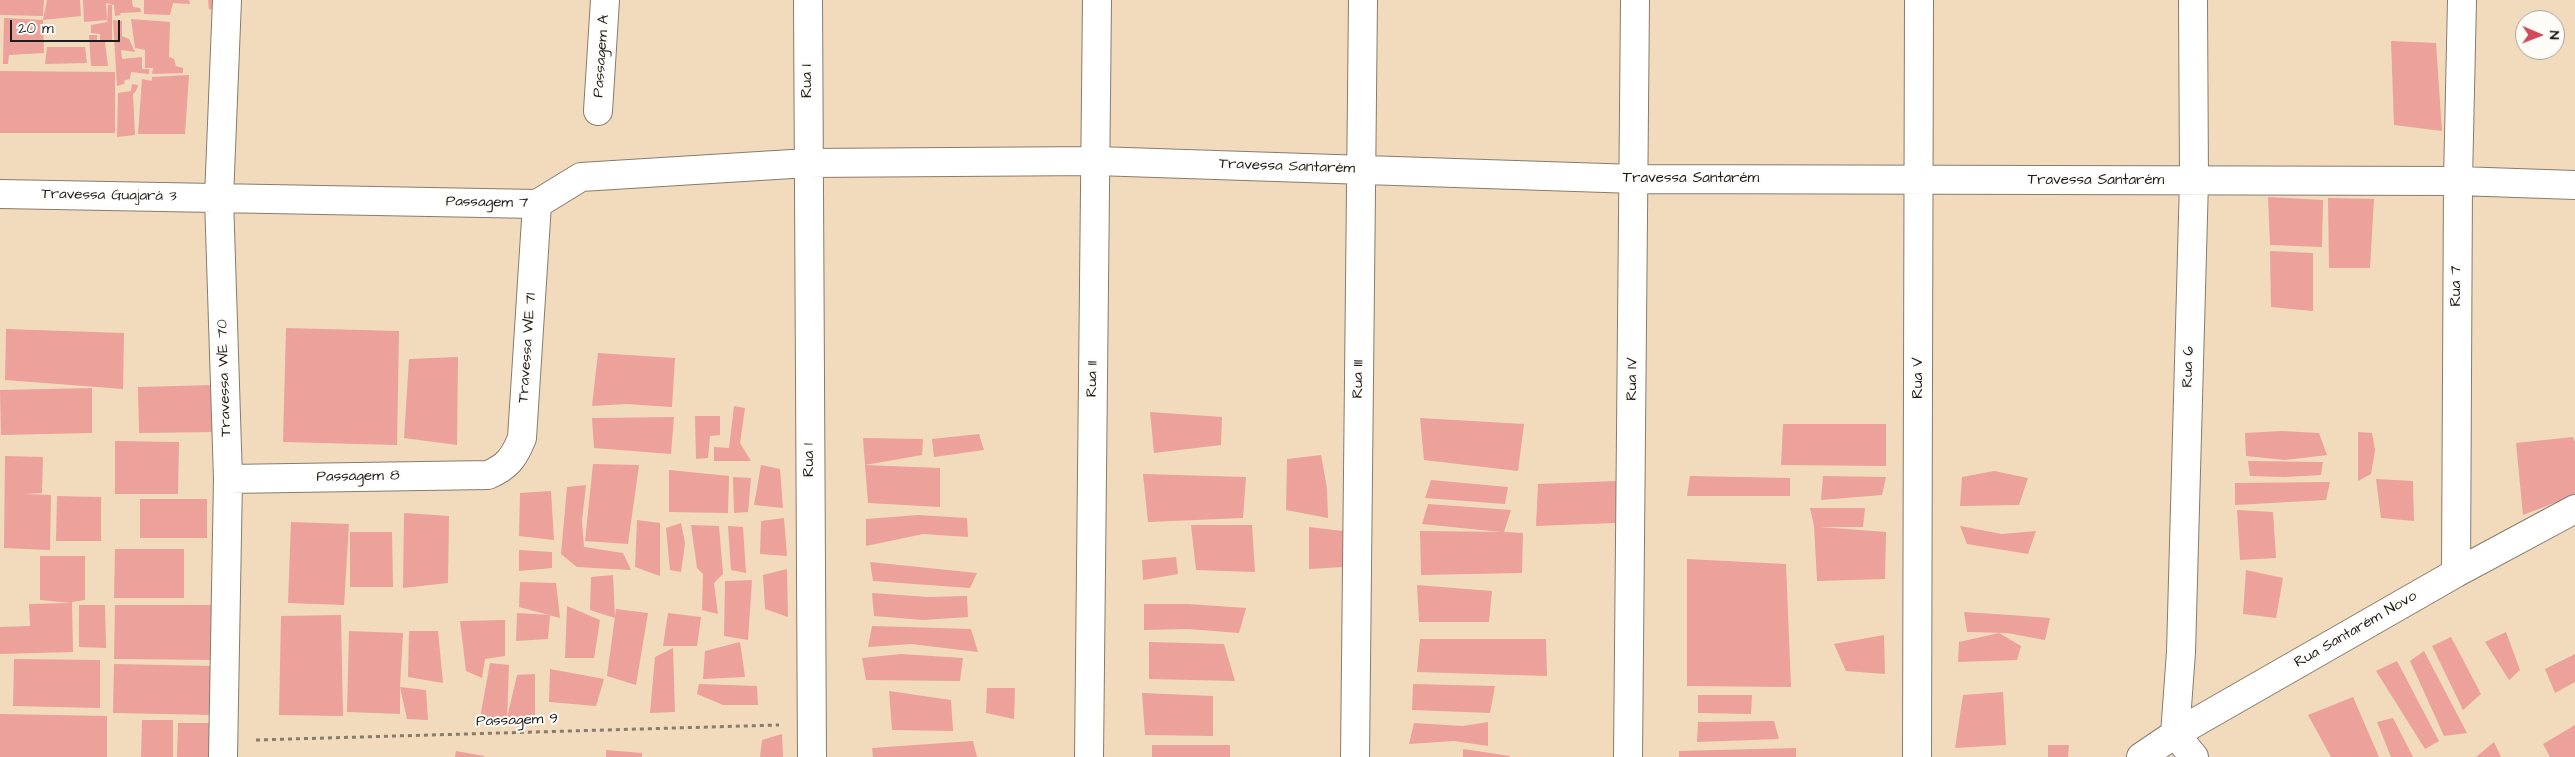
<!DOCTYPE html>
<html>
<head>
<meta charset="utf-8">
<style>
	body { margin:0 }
	#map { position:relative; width:2575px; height:757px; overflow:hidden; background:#f2dbbc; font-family:"Architects Daughter",sans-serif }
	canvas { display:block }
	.north { position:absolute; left:2515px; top:10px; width:50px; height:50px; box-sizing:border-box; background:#fdfcf7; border:1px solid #a3a29f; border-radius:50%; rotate:91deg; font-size:14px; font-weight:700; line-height:20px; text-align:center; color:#1c1c1c }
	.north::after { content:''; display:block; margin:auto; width:18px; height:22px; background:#d1495b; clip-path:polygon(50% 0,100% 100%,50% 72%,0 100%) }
	.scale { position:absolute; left:10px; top:20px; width:110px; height:22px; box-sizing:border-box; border:2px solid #1c1c1c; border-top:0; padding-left:6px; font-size:15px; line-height:18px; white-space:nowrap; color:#1c1c1c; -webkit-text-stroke:4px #fdfcf7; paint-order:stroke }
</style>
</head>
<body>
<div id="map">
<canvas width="2575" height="757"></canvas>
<div class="north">N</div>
<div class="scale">20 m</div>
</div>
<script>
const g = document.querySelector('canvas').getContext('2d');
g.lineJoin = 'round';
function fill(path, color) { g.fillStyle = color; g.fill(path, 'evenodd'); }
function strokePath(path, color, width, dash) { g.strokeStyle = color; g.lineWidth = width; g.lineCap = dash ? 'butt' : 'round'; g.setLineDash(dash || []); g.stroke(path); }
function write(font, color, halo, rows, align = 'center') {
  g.font = font + ' "Architects Daughter",sans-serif'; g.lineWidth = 4; g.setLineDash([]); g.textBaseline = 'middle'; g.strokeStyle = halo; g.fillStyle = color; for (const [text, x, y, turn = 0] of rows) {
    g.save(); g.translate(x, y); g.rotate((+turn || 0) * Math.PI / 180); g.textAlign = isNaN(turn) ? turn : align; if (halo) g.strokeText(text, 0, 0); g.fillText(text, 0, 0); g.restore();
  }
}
const building = new Path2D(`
	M0 0H44L43 16 0 15Z
	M47 0H80L81 16 43 20Z
	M83 0H132L133 7 140 8 141 12 120 13 121 15 115 16 114 5 106 3 107 20 84 22Z
	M144 0H189L190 4 173 3 170 15 144 14Z
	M208 0H219V11L209 9Z
	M108 5H112V42L100 40V34L91 33V25L107 22V25Z
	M4 18 43 20 44 53 9 55 8 64H3Z
	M131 19 170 22 169 57 174 59 176 66 183 68V73L152 74 153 68H145V50L135 48Z
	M113 20 122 21V36L129 39 135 52 121 50 122 59 142 57V69H149V74L131 72 130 79 125 80 124 84 117 86Z
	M89 35H97V41L105 42 108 66H91Z
	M2391 41 2436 43 2442 131 2394 125Z
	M47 47H85L87 63 45 64Z
	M0 71 115 72V133H0Z
	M189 75 185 134H138L142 79 152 81V77Z
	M132 84 138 85 136 91 133 94 135 135 117 137 118 93 131 91Z
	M2268 197 2323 200 2322 247 2270 245Z
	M2328 198 2374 199 2370 268H2329Z
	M2270 251 2313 253V311L2271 307Z
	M286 328 399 331 397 445 283 442Z
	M6 329 124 333 123 389 5 380Z
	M598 353 675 358 672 407 626 404 592 406Z
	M458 357 457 445 404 438 409 359Z
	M214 385 215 432 139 433 138 387Z
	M92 388V433L1 435 0 390Z
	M734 406 745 408 740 443 751 461H714V447L729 448Z
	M1150 412 1222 417 1221 445 1154 453Z
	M695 416H720V435L710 436 708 458 696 459Z
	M674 417 671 454 594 448 592 418Z
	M1420 418 1524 424 1518 471 1424 460Z
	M1783 424H1886V466L1781 465Z
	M2281 431 2319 433 2327 455 2285 460 2246 456 2245 433Z
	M2358 432 2372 433 2375 450 2371 474 2358 481Z
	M979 434 984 450 934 457 932 439Z
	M2573 437 2575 442V495L2523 515 2516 443Z
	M863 438 923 439 922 455 865 465Z
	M115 441 179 442 178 494H115Z
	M1321 455 1327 488 1328 518 1286 510 1287 459Z
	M5 456 43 457 42 493 25 494 51 495 50 550 4 548Z
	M2248 461 2323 462 2321 475 2285 477 2250 476Z
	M593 464 639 465 628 544 585 541Z
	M761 465 780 469 783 508 754 505Z
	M865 465 940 468V507L868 503Z
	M669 470 729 476 728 513 669 512Z
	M1994 471 2028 478 2019 505 1960 506 1962 477Z
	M1143 474 1246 477 1243 518 1148 522Z
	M1690 476 1790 478V496H1687Z
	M1823 476 1886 477 1882 495 1821 500Z
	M733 477 751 478 748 512 734 513Z
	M2376 479 2413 481 2414 521 2381 518Z
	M1431 480 1508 487 1505 504 1425 498Z
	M1617 481 1615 523 1536 526 1538 484Z
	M2330 482 2326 500 2235 505V483Z
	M586 485 582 521 584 547 623 553 631 570 577 567 561 554 567 487Z
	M551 491 554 540 519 536 520 493Z
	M57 496 101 497V541H56Z
	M140 499H207V538H140Z
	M1428 504 1511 510 1504 532 1523 533 1522 573 1421 575 1420 531 1501 532 1422 524Z
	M1810 508H1865L1863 527H1820L1886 532 1885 579 1817 581 1814 526Z
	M2237 510 2273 512 2276 558 2240 560Z
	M404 513 449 516 448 583 403 588Z
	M918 515 967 518 968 537 923 534 866 546V519Z
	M784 518 787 556 760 554 761 521Z
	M637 520 660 523V576L635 567Z
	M291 522 349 524 344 605 288 603Z
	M681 523 685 543 681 572 670 570 666 528Z
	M691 525 719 526 723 574 714 583 718 614 702 610 703 574 697 568Z
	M1191 525H1252L1255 572 1196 570Z
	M728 526 743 527 746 573 731 570Z
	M1960 526 2002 534 2036 531 2028 554 1967 544Z
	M1309 527 1343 531V567L1309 569Z
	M350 532H392L393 587H350Z
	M115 549H184V598H114Z
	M519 550 552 552V568L519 571Z
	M40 556H85V600L72 602 73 652 0 654V627L30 626 29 604 71 603 40 600Z
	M1176 557 1178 574 1143 580 1142 560Z
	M1687 559 1786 564 1791 687 1687 686Z
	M870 562 977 573 970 588 873 581Z
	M787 569 788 617 765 609 763 575Z
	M2246 570 2283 578 2276 618 2243 614Z
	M613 575 615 618 590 610 591 577Z
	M752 580 748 640 724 636 725 581Z
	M520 582 556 583 560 618 519 607Z
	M1417 585 1492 591 1489 622H1419Z
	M872 593 928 597 967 596 968 617 923 620 874 616Z
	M1144 604H1188L1246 608 1239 633 1188 629 1144 630Z
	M79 605H105L106 648 79 647Z
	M115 605H218V660L114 659Z
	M567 606 600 620 594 658H565Z
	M616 609 648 613 636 685 607 676Z
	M1964 612 2010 615 2050 618 2045 640 2007 633 1967 632Z
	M517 613 550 615 548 639 516 641Z
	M668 613 701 617 697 646H663Z
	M341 615 343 716 279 715 281 616Z
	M505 620V656L485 659 482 678 466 671 460 621Z
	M872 626 971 629 978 652 911 644 868 647Z
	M349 631 403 633 400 687 426 690 428 720 407 719 400 687V714L347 712Z
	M409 631H438L443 683 408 677Z
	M2506 632 2520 670 2509 680 2485 642Z
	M1999 633 2021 646 2017 660 1958 662 1959 642Z
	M1884 635 1885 674 1846 671 1834 644Z
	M2451 637 2481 694 2463 710 2432 646Z
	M1420 639H1546L1547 676 1417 672Z
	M740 642 745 677 703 679 705 651Z
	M1149 642 1224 644 1235 681 1149 679Z
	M673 648 675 712 650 713 655 657Z
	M2424 651 2467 733 2444 736 2410 661Z
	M901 654 963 658 960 681 866 680 862 658Z
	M2575 654V682L2555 693 2545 669Z
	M14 659 100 660V708L13 706Z
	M2397 661 2439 741 2425 749 2376 671Z
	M490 663 509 665 507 718H480Z
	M114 664 215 666 213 715 113 713Z
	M550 669 604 679 596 706 549 702Z
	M535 674V720L507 718 517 675Z
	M699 684 757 686 758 705H723L697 694Z
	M1413 684 1495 686 1490 713 1412 710Z
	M987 688H1015L1014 719 986 713Z
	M889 691 951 700 953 731 892 730Z
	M2003 692 2006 745 1955 748 1963 695Z
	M1142 693 1213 696V736L1145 735Z
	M1698 695H1752L1751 714 1698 713Z
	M2353 697 2379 757H2331L2308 715Z
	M0 714 107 716V757H0Z
	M2393 718 2413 757H2391L2377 722Z
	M142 720H173V757H141Z
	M1774 721 1779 739 1697 742 1698 722Z
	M1488 722V746L1454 741 1409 744 1414 723 1463 726Z
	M178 723H214V757H177Z
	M2575 725V757H2550L2543 744Z
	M782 734 783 757H760L762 740Z
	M973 741 977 757H873L872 748Z
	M2494 742 2501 757H2476Z
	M1152 745H1230V757H1152Z
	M2048 745H2069L2068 757H2048Z
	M1796 748V757H1679V751Z
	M1463 749 1510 756V757H1463Z
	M606 750 642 753V757H606Z
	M456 751 484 756V757H455Z`);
const path = new Path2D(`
	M256 740 779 725`);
const minor = new Path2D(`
	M808 0 812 757
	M2193 0 2194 181 2181 652 2175 734 2194 757
	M598 111 605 0
	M0 194 537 204 581 177 808 163 1096 161 1635 179 2458 181 2575 185
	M228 479 488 475C507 467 514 458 522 438L537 204
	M2456 573 2458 181 2462 0
	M223 757 228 479 219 198 227 0
	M1089 757 1097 0
	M1355 757 1363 0
	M1628 757 1635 0
	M1917 757 1919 0
	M2141 757 2175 734 2456 573 2575 509`);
const streetNames = [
	["Passagem A",602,56,-86],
	["Rua I",808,81,-90],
	["Travessa Santarém",1287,167,2],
	["Travessa Santarém",1691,179],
	["Travessa Santarém",2096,181],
	["Travessa Guajará 3",109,196,1],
	["Passagem 7",487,203,1],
	["Rua 7",2457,286,-90],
	["Travessa WE 71",528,348,-86],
	["Rua 6",2189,367,-88],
	["Travessa WE 70",225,378,-92],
	["Rua V",1919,378,-90],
	["Rua II",1093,379,-89],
	["Rua III",1359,379,-89],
	["Rua IV",1633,379,-89],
	["Rua 1",810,460,-90],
	["Passagem 8",358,477,-1],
	["Rua Santarém Novo",2356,630,-30],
	["Passagem 9",517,721,-2]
];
fill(building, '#eca19b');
strokePath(minor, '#877c6c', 30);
strokePath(path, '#877c6c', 3, [4, 4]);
strokePath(minor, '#fff', 28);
write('15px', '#1c1c1c', '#fdfcf7', streetNames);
</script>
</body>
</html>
